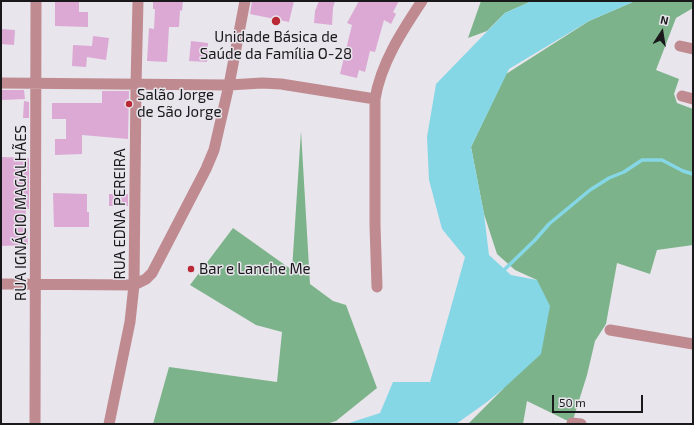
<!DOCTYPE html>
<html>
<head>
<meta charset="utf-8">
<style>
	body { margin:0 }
	#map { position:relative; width:694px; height:425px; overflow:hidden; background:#e8e5ec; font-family:"Exo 2",sans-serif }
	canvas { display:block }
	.frame { position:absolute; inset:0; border:2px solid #19181a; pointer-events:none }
	.north { position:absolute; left:642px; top:12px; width:40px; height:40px; -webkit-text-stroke:3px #e8e5ec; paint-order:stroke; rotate:12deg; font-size:11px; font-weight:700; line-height:16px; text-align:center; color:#19181a }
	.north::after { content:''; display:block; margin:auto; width:14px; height:18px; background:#19181a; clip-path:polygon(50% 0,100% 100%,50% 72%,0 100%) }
	.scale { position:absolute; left:552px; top:395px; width:91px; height:18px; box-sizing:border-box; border:2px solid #19181a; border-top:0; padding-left:5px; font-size:12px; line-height:14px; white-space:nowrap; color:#19181a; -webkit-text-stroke:3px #e8e5ec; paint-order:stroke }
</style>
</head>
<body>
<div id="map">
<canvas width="694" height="425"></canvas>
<div class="frame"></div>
<div class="north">N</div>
<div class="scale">50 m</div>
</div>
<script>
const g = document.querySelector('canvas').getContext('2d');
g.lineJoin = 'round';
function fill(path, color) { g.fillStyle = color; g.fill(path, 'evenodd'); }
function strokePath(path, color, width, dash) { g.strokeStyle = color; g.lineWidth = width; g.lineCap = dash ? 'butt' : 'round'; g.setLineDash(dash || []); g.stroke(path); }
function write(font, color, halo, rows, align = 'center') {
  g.font = font + ' "Exo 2",sans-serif'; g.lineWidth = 3; g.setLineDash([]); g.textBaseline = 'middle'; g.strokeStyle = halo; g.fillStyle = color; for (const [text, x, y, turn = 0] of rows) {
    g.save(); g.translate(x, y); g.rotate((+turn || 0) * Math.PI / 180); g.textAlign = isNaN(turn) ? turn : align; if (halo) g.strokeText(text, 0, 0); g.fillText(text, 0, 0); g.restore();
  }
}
const forest = new Path2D(`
	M481 1H532L505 13 487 31 468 38Z
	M635 1H693V8L676 18 656 70 679 79 674 94 677 103 693 109V245L657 250 650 274 617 263 606 324 595 341 587 375 572 423 527 401 523 424H468L503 389 537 280 515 270 497 254 484 214 471 147 506 74 589 21Z
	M301 131 310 284 333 301 346 305 377 388 336 421 326 424H153L169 367 277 382 282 332 256 325 190 285 233 228 292 270Z`);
const water = new Path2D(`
	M532 1H635L589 21 509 69 471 147 484 214 489 255 511 275 537 280 550 306 541 354 503 389 487 402 456 424H346L380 413 393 382H430L465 257 442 229 429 180 427 137 436 84 505 13Z`);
const stream = new Path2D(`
	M502 272 535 240 549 224 590 190 609 178 624 172 642 160H662L683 171 693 174`);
const building = new Path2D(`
	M55 1H79V12H88V27L55 26Z
	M153 1H183L182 11 180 10 179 27H169L167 62 147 61 149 28 154 29 155 9H153Z
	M252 1H294L289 22 250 14Z
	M319 1H335L333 8 332 25 314 23 315 11Z
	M359 1H399L393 12 396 14 391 24 384 20 375 52 370 51 365 72 359 70 357 78 340 74 352 25 347 23Z
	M1 29 15 30 14 45 1 44Z
	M93 36 109 38 106 60 87 57 86 67 72 66 73 45 92 46Z
	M191 41 208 43 207 62 189 61Z
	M2 90H24L25 99 2 100Z
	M102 91H129L128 139 82 135V154L55 155V139H66V119H52V103H102Z
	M24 101 29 102V118H23Z
	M1 157 29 158V209H26L25 230H27L28 245 1 246Z
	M53 193 87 194V212H89V227H54Z
	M109 194H128V206H109Z`);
const street = new Path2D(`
	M680 46 693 49
	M1 83 229 85 262 83 281 84 375 99
	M682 96 693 99
	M1 284 134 285 146 279 152 273 206 169 214 150 229 85 245 1
	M377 287 375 225V99C381 63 402 31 422 1
	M610 330 693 344
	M572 423 581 424
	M35 424 36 1
	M109 424 130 322 134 285 136 85 138 1`);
const markers = [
	[276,21,5,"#b92834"],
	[129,104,4,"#b92834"],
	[191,269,4,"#b92834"]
];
const poiNames = [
	["Unidade Básica de",276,37,"center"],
	["Saúde da Família O-28",276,54,"center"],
	["Salão Jorge",137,95],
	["de São Jorge",137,112],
	["Bar e Lanche Me",199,269]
];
const streetNames = [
	["RUA IGNÁCIO MAGALHÃES",21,213,-90],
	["RUA EDNA PEREIRA",120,214,-90]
];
fill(forest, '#7db38a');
fill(water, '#86d7e6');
strokePath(stream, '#86d7e6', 3.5);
fill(building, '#dba9d4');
strokePath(street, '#bf8b90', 11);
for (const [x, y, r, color] of markers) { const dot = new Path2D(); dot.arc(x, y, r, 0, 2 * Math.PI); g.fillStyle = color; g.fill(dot); strokePath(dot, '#e8e5ec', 1.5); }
write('15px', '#19181a', '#e8e5ec', poiNames, 'left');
write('15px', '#19181a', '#e8e5ec', streetNames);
</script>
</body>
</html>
